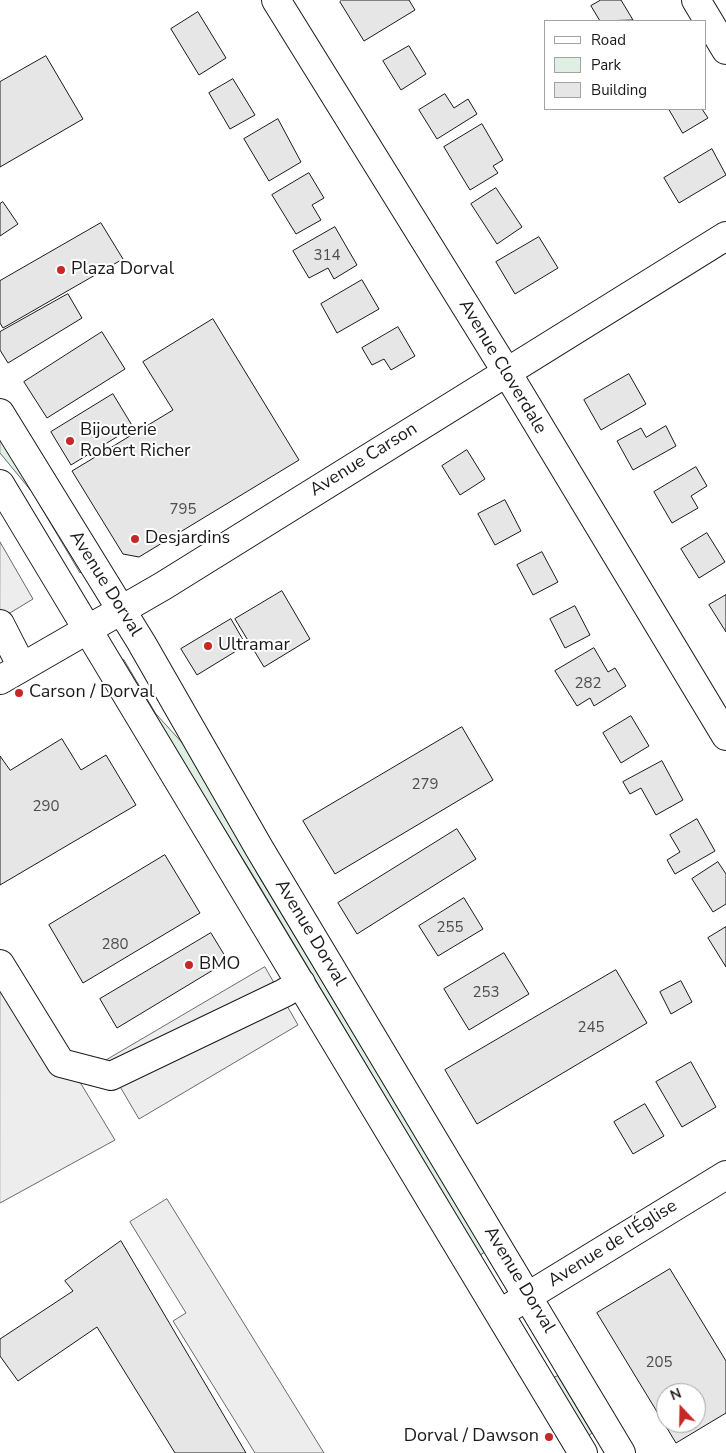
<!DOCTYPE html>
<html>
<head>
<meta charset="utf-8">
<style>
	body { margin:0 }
	#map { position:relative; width:726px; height:1453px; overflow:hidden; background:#fff; font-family:"Nunito Sans",sans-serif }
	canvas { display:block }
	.legend { position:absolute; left:544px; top:20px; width:162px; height:90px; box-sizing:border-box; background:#fff; border:1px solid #a3a3a3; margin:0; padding:6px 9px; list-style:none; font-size:15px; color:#1a1a1a }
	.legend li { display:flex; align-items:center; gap:10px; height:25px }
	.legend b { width:25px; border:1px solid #a3a3a3 }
	.north { position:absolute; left:656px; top:1383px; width:50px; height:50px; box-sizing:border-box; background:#fff; border:1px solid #a3a3a3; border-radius:50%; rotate:339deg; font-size:14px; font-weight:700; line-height:20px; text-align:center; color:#1a1a1a }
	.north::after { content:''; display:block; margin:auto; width:18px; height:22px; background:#c62828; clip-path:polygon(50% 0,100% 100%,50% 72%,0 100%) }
</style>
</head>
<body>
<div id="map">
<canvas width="726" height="1453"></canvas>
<ul class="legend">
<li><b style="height:6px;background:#fff"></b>Road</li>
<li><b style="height:14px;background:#e0efe3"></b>Park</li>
<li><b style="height:14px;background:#e6e6e6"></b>Building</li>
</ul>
<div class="north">N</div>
</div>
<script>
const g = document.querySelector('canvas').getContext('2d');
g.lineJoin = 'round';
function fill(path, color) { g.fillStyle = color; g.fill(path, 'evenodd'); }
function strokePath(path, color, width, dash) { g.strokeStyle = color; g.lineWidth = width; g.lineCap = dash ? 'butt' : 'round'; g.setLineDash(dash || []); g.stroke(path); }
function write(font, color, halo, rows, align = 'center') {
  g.font = font + ' "Nunito Sans",sans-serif'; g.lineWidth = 4; g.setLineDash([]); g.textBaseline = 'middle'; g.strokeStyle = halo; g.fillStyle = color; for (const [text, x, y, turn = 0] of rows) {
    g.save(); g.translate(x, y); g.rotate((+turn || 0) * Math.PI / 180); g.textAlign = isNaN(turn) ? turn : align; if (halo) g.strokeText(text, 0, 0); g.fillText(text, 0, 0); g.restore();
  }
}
const green = new Path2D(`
	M0 437 82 571 80 573 32 492 0 453Z
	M124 660 156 714 186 747 261 880 485 1252 480 1255 257 882 121 661Z
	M558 1376 592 1433 588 1436 553 1378Z`);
const parking = new Path2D(`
	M0 542 33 599 0 619Z
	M0 950 115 1140 0 1203Z
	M265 967 298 1025 139 1119 105 1061Z
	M167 1199 324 1453H255L173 1321 186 1313 130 1222Z`);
const building = new Path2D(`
	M342 0H409L415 10 364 41 340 2Z
	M601 0H621L633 20 600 21 591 6Z
	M198 12 226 58 199 75 171 29Z
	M409 46 426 74 401 90 383 61Z
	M46 56 83 119 0 167V82Z
	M233 79 255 115 230 129 209 93Z
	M445 94 454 108 468 99 477 114 437 139 419 110Z
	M669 109H702L708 118 683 133Z
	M278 119 301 162 269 181 244 139Z
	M482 124 503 160 493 166 498 173 470 190 444 147Z
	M712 149 726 175 679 203 664 178Z
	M309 173 324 198 312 205 321 220 296 234 272 195Z
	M496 188 522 227 497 244 471 204Z
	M3 202 18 224 0 236V204Z
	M101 223 123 259 3 328 0 323V281Z
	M335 227 357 265 334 279 328 268 309 278 293 251Z
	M539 237 558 268 515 294 496 262Z
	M362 280 379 309 337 333 321 304Z
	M68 294 82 318 8 363 0 350V332Z
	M213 319 299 460 139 557 123 554 72 471 173 410 143 362Z
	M398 327 415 356 391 370 384 359 372 365 362 348Z
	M102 332 125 369 47 418 24 382Z
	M629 374 646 404 601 430 584 400Z
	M113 394 133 427 71 465 51 432Z
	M666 426 676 446 633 470 617 441 641 428 646 437Z
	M467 450 485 479 460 495 442 466Z
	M696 467 707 486 691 496 698 508 672 523 654 492Z
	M505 500 521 531 495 545 478 514Z
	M707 533 725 562 699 578 681 549Z
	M542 552 558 582 533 595 517 565Z
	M282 591 310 639 264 667 235 619Z
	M726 595V632L709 605Z
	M575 606 590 635 565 648 550 619Z
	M231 619 246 645 197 675 181 649Z
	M594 648 608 672 615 668 626 686 594 706 590 698 577 706 555 671Z
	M631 716 649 746 621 763 603 733Z
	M462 727 493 780 335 874 303 821Z
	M62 739 81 770 106 755 136 805 0 885V756L10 770Z
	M662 761 683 800 656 815 641 788 630 794 623 782Z
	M697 819 715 851 675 874 667 860 680 852 670 835Z
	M457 829 476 859 357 934 338 903Z
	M165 855 200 913 83 983 49 925Z
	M718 862 726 874V904L713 912 692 879Z
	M464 898 483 929 438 956 419 926Z
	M726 927V967L708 938Z
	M211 933 228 961 117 1028 100 999Z
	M504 953 529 994 469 1030 444 989Z
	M616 970 647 1023 477 1124 445 1070Z
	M681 981 692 1002 671 1014 660 992Z
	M691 1062 716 1107 682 1127 656 1082Z
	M645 1104 664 1136 633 1154 614 1122Z
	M121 1241 246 1453H175L97 1327 18 1381 0 1356V1339L73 1291 65 1281Z
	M670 1269 726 1361V1413L676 1443 597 1313ZM666 1393H696V1423H666Z`);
const minor = new Path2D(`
	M276 0 506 371 726 736
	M696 0 726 50
	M0 413 141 642 259 848 621 1453
	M0 484 583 1453
	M0 624 22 667
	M0 680 163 586 726 236
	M0 964 61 1063 111 1076 284 993 301 983
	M512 1306 726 1175`);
const markers = [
	[61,270,5,"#c62828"],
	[70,441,5,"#c62828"],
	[135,539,5,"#c62828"],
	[208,646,5,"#c62828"],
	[19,693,5,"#c62828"],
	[189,965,5,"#c62828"],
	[549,1437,5,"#c62828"]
];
const numberNames = [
	["314",327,256],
	["795",183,510],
	["282",588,684],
	["279",425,785],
	["290",46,807],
	["255",450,928],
	["280",115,945],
	["253",486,993],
	["245",591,1028],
	["205",659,1363]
];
const poiNames = [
	["Plaza Dorval",71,270],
	["Bijouterie",80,431],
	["Robert Richer",80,452],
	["Desjardins",145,539],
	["Ultramar",218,646],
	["Carson / Dorval",29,693],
	["BMO",199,965],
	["Dorval / Dawson",539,1437,"right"]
];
const streetNames = [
	["Avenue Cloverdale",502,367,59],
	["Avenue Carson",364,460,-32],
	["Avenue Dorval",105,584,58],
	["Avenue Dorval",310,933,59],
	["Avenue de l'Église",613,1244,-32],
	["Avenue Dorval",519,1280,59]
];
fill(green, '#e0efe3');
strokePath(green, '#6a6a6a', 1);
fill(parking, '#ededed');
strokePath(parking, '#6a6a6a', 1);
fill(building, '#e6e6e6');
strokePath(building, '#1a1a1a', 1);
strokePath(minor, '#1a1a1a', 30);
strokePath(minor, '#fff', 28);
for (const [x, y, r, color] of markers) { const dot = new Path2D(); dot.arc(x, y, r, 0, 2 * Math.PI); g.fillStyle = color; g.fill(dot); strokePath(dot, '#fff', 2); }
write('15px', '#4d4d4d', null, numberNames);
write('18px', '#1a1a1a', '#fff', poiNames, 'left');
write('18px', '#1a1a1a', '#fff', streetNames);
</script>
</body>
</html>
